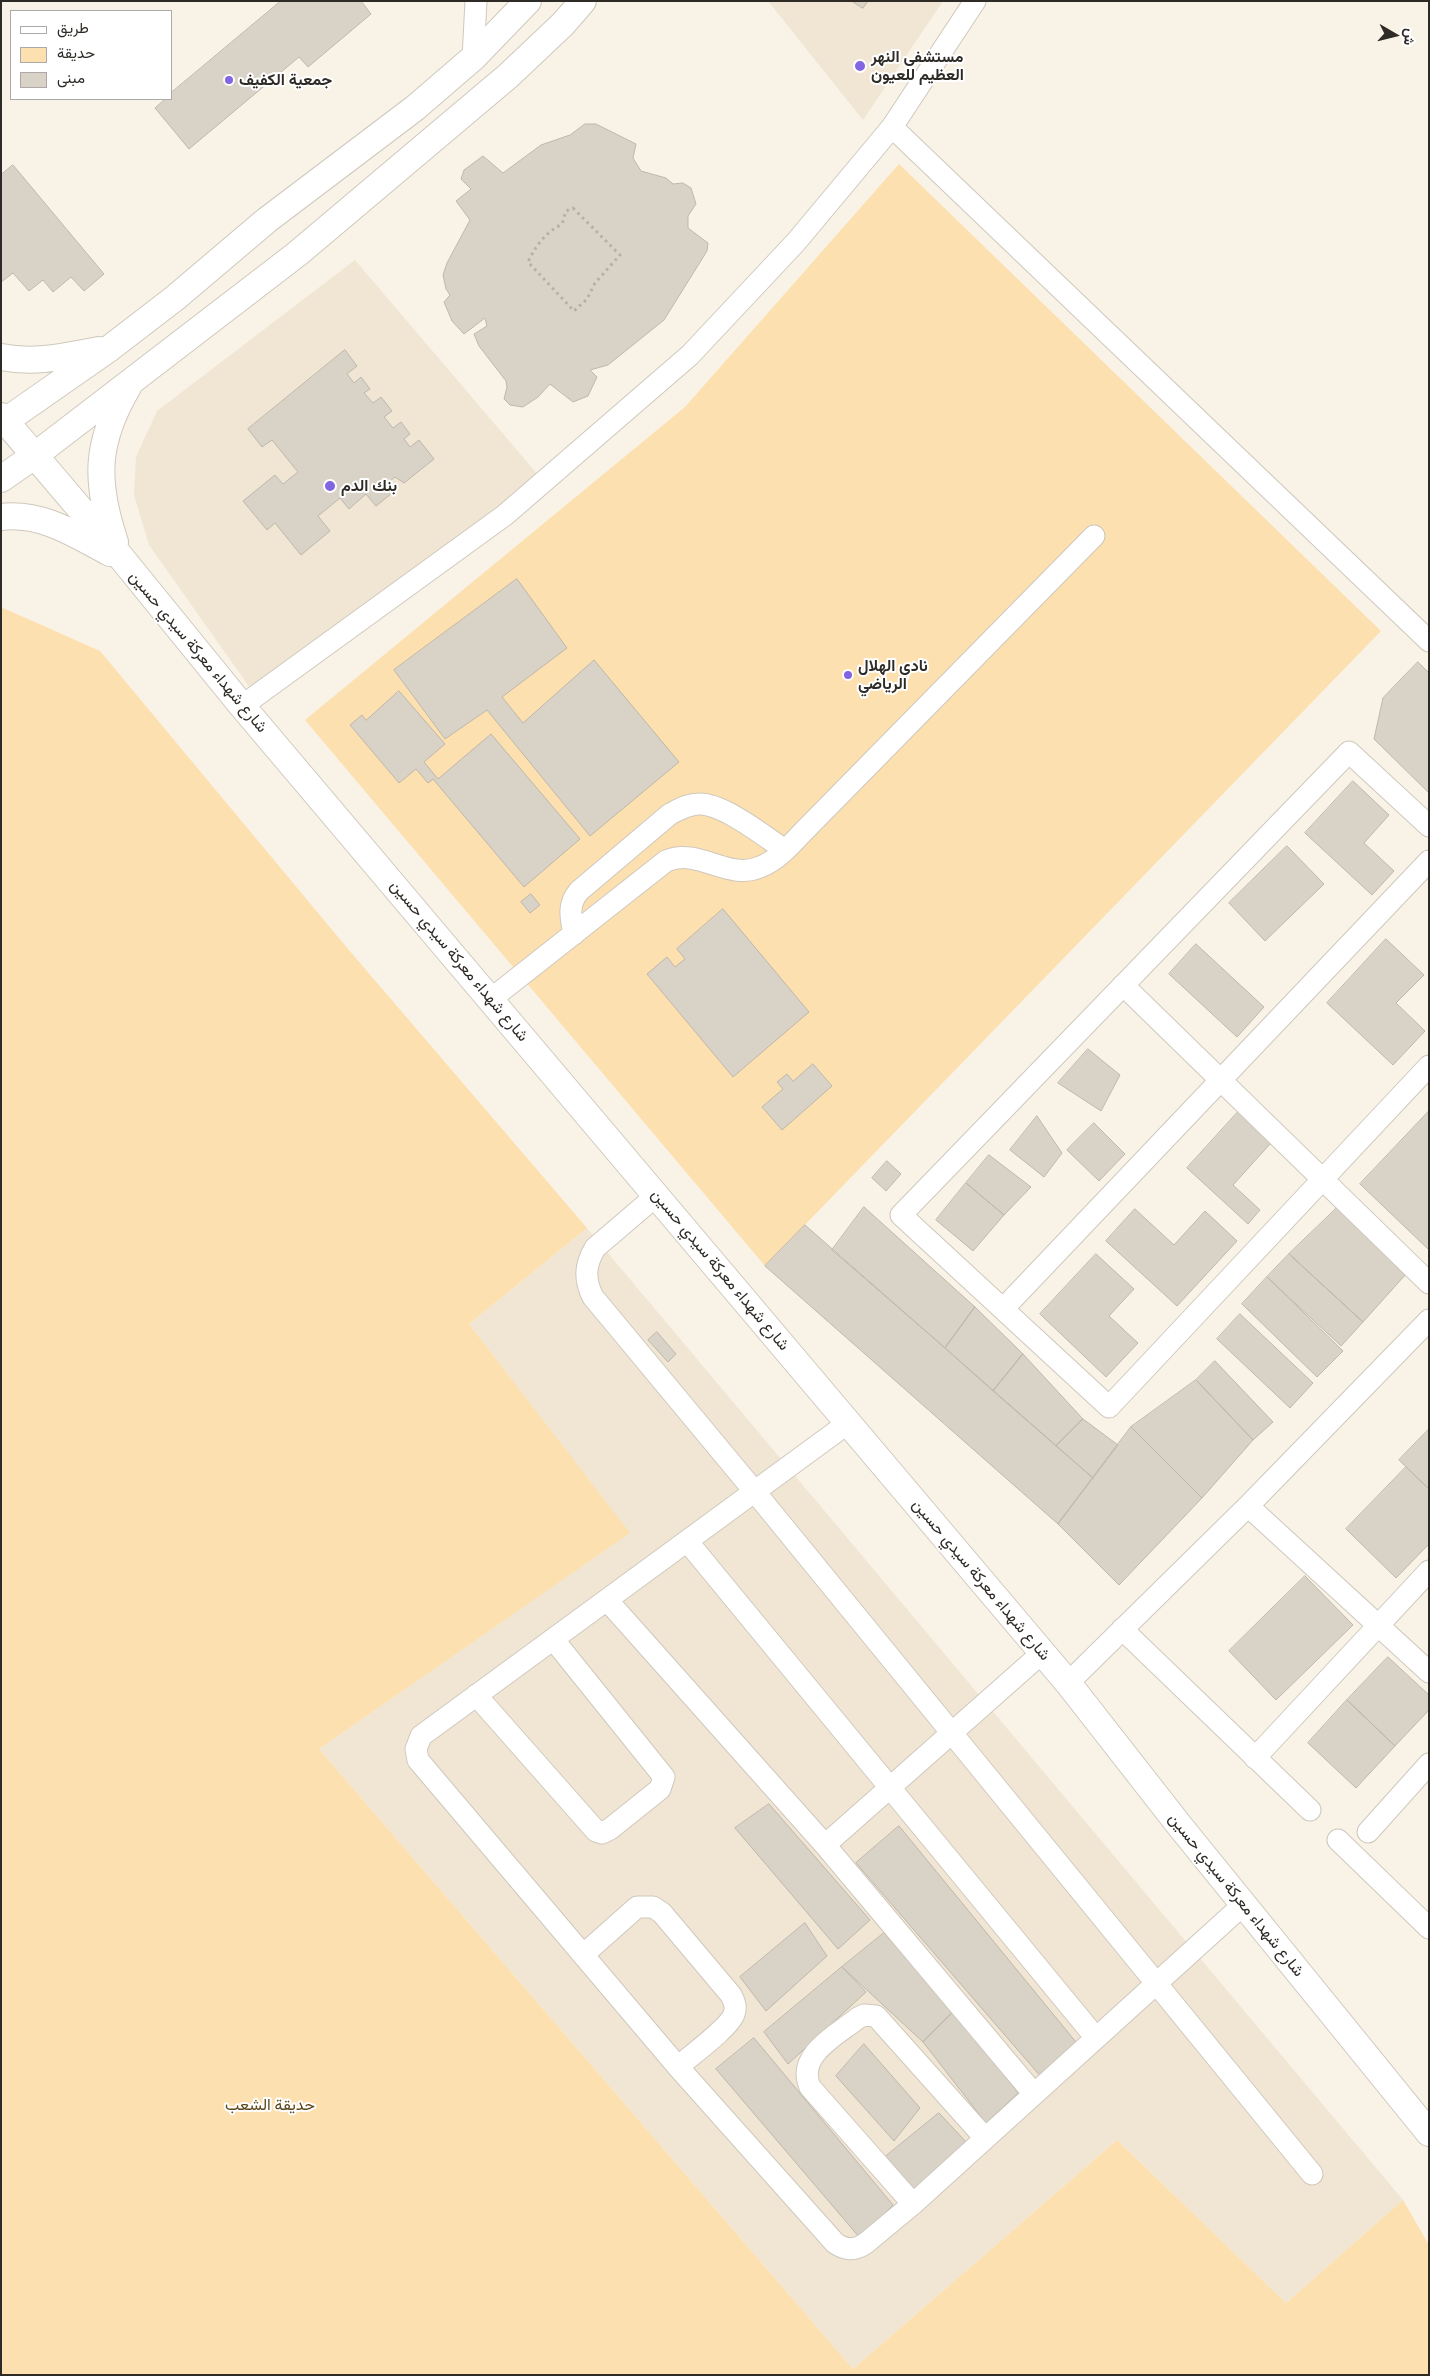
<!DOCTYPE html>
<html>
<head>
<meta charset="utf-8">
<style>
	body { margin:0 }
	#map { position:relative; width:1430px; height:2376px; overflow:hidden; background:#f9f2e6; font-family:"IBM Plex Sans",Vazirmatn,sans-serif }
	canvas { display:block }
	.frame { position:absolute; inset:0; border:2px solid #2e2b27; pointer-events:none }
	.legend { position:absolute; left:10px; top:10px; width:162px; height:90px; box-sizing:border-box; background:#fff; border:1px solid #abaaa9; margin:0; padding:6px 9px; list-style:none; font-size:15px; color:#2e2b27 }
	.legend li { display:flex; align-items:center; gap:10px; height:25px }
	.legend b { width:25px; border:1px solid #abaaa9 }
	.north { position:absolute; left:1370px; top:10px; width:50px; height:50px; -webkit-text-stroke:4px #fff; paint-order:stroke; rotate:98deg; font-size:14px; font-weight:700; line-height:20px; text-align:center; color:#2e2b27 }
	.north::after { content:''; display:block; margin:auto; width:18px; height:22px; background:#2e2b27; clip-path:polygon(50% 0,100% 100%,50% 72%,0 100%) }
</style>
</head>
<body>
<div id="map">
<canvas width="1430" height="2376"></canvas>
<div class="frame"></div>
<ul class="legend">
<li><b style="height:6px;background:#fff"></b>طريق</li>
<li><b style="height:14px;background:#fde0af"></b>حديقة</li>
<li><b style="height:14px;background:#d9d2c7"></b>مبنى</li>
</ul>
<div class="north">ش</div>
</div>
<script>
const g = document.querySelector('canvas').getContext('2d');
g.lineJoin = 'round';
function fill(path, color) { g.fillStyle = color; g.fill(path, 'evenodd'); }
function strokePath(path, color, width, dash) { g.strokeStyle = color; g.lineWidth = width; g.lineCap = dash ? 'butt' : 'round'; g.setLineDash(dash || []); g.stroke(path); }
function write(font, color, halo, rows, align = 'center') {
  g.font = font + ' "IBM Plex Sans",Vazirmatn,sans-serif'; g.lineWidth = 4; g.setLineDash([]); g.textBaseline = 'middle'; g.strokeStyle = halo; g.fillStyle = color; for (const [text, x, y, turn = 0] of rows) {
    g.save(); g.translate(x, y); g.rotate((+turn || 0) * Math.PI / 180); g.textAlign = isNaN(turn) ? turn : align; if (halo) g.strokeText(text, 0, 0); g.fillText(text, 0, 0); g.restore();
  }
}
const built = new Path2D(`
	M768 1H943L863 120Z
	M355 260 539 476 253 692 149 545 134 495 136 457 157 411Z
	M587 1228 1403 2200 1286 2303 1117 2140 853 2369 319 1749 629 1533 469 1324Z`);
const green = new Path2D(`
	M899 164 1381 631 765 1266 305 720 685 407Z
	M1 607 100 651 348 949 587 1228 469 1324 630 1533 319 1749 853 2369 1117 2140 1286 2303 1403 2200 1429 2245V2375H1Z`);
const building = new Path2D(`
	M281 1H361L371 14 308 67 299 57 189 149 155 108 165 99H171V93Z
	M852 1H868L863 8Z
	M585 124H596L636 144 633 158 641 171 666 178 673 184 683 183 691 188 696 204 688 216V228L708 243 707 251 664 320 608 365 590 370 597 377 588 396 573 402 550 384 538 397 523 407 510 405 504 399 507 387 506 381 479 346 474 334 487 326 485 318 464 334 452 321 444 302 450 295 446 289 443 275 447 263 470 220 456 201 471 189 461 179 464 170 483 156 503 173 541 145 570 135Z
	M13 165 104 274 84 291 71 277 53 292 43 280 29 291 13 273 1 282V175Z
	M345 350 357 366 347 374 354 383 361 377 370 389 364 393 373 403 381 397 392 411 384 417 393 428 401 422 410 434 404 439 410 447 419 440 434 459 404 483 395 477 384 486 391 494 376 506 366 494 349 509 340 498 318 516 330 531 301 555 275 523 267 530 243 501 275 475 283 484 298 472 272 440 262 447 248 429Z
	M517 579 567 648 502 697 523 723 594 660 679 762 590 836 487 710 445 739 394 670Z
	M1418 662 1429 673V793L1374 739 1383 698Z
	M399 691 445 744 424 762 438 779 491 734 580 839 524 887 433 779 428 783 416 769 399 783 350 725 362 715 366 720Z
	M1353 781 1389 815 1364 843 1394 871 1372 895 1305 833Z
	M1287 846 1324 884 1265 941 1229 903Z
	M531 894 540 905 530 913 521 902Z
	M723 909 809 1012 733 1077 647 974 667 957 675 967 685 959 677 949Z
	M1386 939 1424 975 1396 1003 1425 1031 1393 1065 1327 1003Z
	M1196 944 1264 1007 1237 1037 1169 974Z
	M1088 1049 1120 1075 1101 1111 1058 1083Z
	M813 1064 832 1086 782 1130 762 1107 783 1089 777 1082 787 1074 793 1081Z
	M1429 1111V1248L1428 1249 1360 1184Z
	M1238 1112 1271 1143 1233 1185 1260 1210 1248 1224 1187 1168Z
	M1037 1116 1062 1153 1044 1177 1010 1150Z
	M1094 1123 1125 1154 1099 1181 1067 1150Z
	M989 1155 1031 1187 1004 1215 966 1183Z
	M887 1161 901 1174 886 1191 872 1178Z
	M966 1183 1004 1215 973 1251 936 1220Z
	M1340 1205 1407 1273 1363 1322 1289 1254Z
	M864 1207 975 1307 945 1348 832 1250Z
	M1135 1209 1174 1245 1205 1211 1237 1241 1177 1306 1106 1241Z
	M805 1225 1093 1478 1058 1524 765 1266Z
	M1096 1254 1134 1289 1109 1316 1138 1343 1106 1377 1040 1314Z
	M1289 1254 1363 1322 1341 1346 1267 1277Z
	M1267 1277 1343 1351 1317 1377 1242 1304Z
	M975 1307 1023 1354 993 1391 945 1348Z
	M1240 1314 1313 1383 1290 1408 1217 1339Z
	M657 1332 676 1354 668 1362 648 1340Z
	M1023 1354 1083 1419 1056 1446 993 1391Z
	M1215 1361 1273 1422 1253 1440 1196 1380Z
	M1196 1380 1253 1440 1202 1498 1131 1427Z
	M1083 1419 1118 1445 1093 1478 1056 1446Z
	M1131 1427 1202 1498 1119 1585 1058 1524Z
	M1429 1429V1489L1399 1460Z
	M1406 1467 1429 1489V1544L1396 1578 1346 1529Z
	M1305 1576 1353 1625 1276 1700 1229 1651Z
	M1388 1657 1429 1695V1710L1395 1746 1347 1700Z
	M1347 1700 1395 1746 1356 1788 1308 1743Z
	M769 1804 870 1920 838 1949 735 1828Z
	M899 1826 1080 2047 1042 2078 856 1863Z
	M805 1923 827 1956 766 2011 740 1977Z
	M884 1933 955 2010 923 2042 842 1967Z
	M842 1967 866 1992 788 2064 764 2032Z
	M955 2010 1018 2093 986 2123 923 2042Z
	M754 2038 893 2205 860 2238 716 2069Z
	M864 2044 920 2108 894 2141 836 2076Z
	M939 2113 968 2144 912 2190 885 2157Z`);
const path = new Path2D(`
	M573 208 620 255 595 283 587 299 574 311 528 262C536 245 545 233 562 224L566 211Z`);
const minor = new Path2D(`
	M473 58 476 1
	M892 127 1429 641
	M242 706 505 515 690 355 796 242 892 127 975 1
	M1429 826 1349 752 901 1215 1109 1407 1429 1066
	M574 934C571 918 567 905 579 891L670 814C680 809 688 804 699 804 723 803 765 837 785 850
	M1123 985 1429 1283
	M491 999 666 861C699 847 727 881 760 867 776 861 790 846 802 833L1094 536
	M657 1195 595 1248C585 1265 584 1279 593 1297L755 1492 1312 2174
	M1003 1309 1429 861
	M848 1423 421 1736 416 1749 418 1760 678 2067 835 2243C845 2250 855 2251 866 2243L913 2204 1244 1904
	M1248 1506 1429 1672
	M687 1541 1096 2038
	M607 1600 825 1845 1034 2094
	M1122 1629 1310 1810
	M1068 1683 1248 1506 1429 1320
	M476 1695 596 1831 602 1833 610 1829 660 1789 664 1777 553 1639
	M1255 1758 1429 1571
	M1368 1832 1429 1764
	M1338 1840 1429 1928
	M825 1845 1042 1653
	M583 1955 637 1907H653L662 1913 731 1995C734 2001 737 2007 734 2014 730 2027 690 2056 678 2067
	M913 2204 810 2087C796 2055 837 2035 858 2018L864 2015 876 2016 985 2138`);
const major = new Path2D(`
	M1 357C35 364 66 356 99 350
	M1 416 111 545 242 706 1068 1683 1179 1825 1429 2133
	M1 424 110 348 175 298 267 220 415 108 473 58 528 1
	M1 479 34 456 297 254 508 76 563 24 583 1
	M1 517C42 512 76 535 110 553
	M115 542C95 482 95 443 128 387`);
const markers = [
	[860,66,6,"#8265e0"],
	[229,80,5,"#8265e0"],
	[330,486,6,"#8265e0"],
	[848,675,5,"#8265e0"]
];
const poiNames = [
	["مستشفى النهر",871,57],
	["العظيم للعيون",871,75],
	["جمعية الكفيف",239,80],
	["بنك الدم",341,486],
	["نادي الهلال",858,666],
	["الرياضي",858,684]
];
const streetNames = [
	["شارع شهداء معركة سيدي حسين",198,652,50],
	["شارع شهداء معركة سيدي حسين",459,961,50],
	["شارع شهداء معركة سيدي حسين",720,1270,50],
	["شارع شهداء معركة سيدي حسين",981,1580,50],
	["شارع شهداء معركة سيدي حسين",1236,1895,51]
];
const parkNames = [
	["حديقة الشعب",270,2105]
];
fill(built, '#f1e6d4');
fill(green, '#fde0af');
fill(building, '#d9d2c7');
strokePath(building, '#beb7ac', 1);
strokePath(minor, '#cfc8bd', 23);
strokePath(major, '#cfc8bd', 28);
strokePath(path, '#b5b0a6', 3, [2.5, 4]);
strokePath(minor, '#fff', 21);
strokePath(major, '#fff', 26);
for (const [x, y, r, color] of markers) { const dot = new Path2D(); dot.arc(x, y, r, 0, 2 * Math.PI); g.fillStyle = color; g.fill(dot); strokePath(dot, '#fff', 2); }
write('bold 16px', '#2e2b27', '#fff', poiNames, 'left');
write('16px', '#2e2b27', '#fff', streetNames);
write('16px', '#5b451a', '#fff', parkNames);
</script>
</body>
</html>
